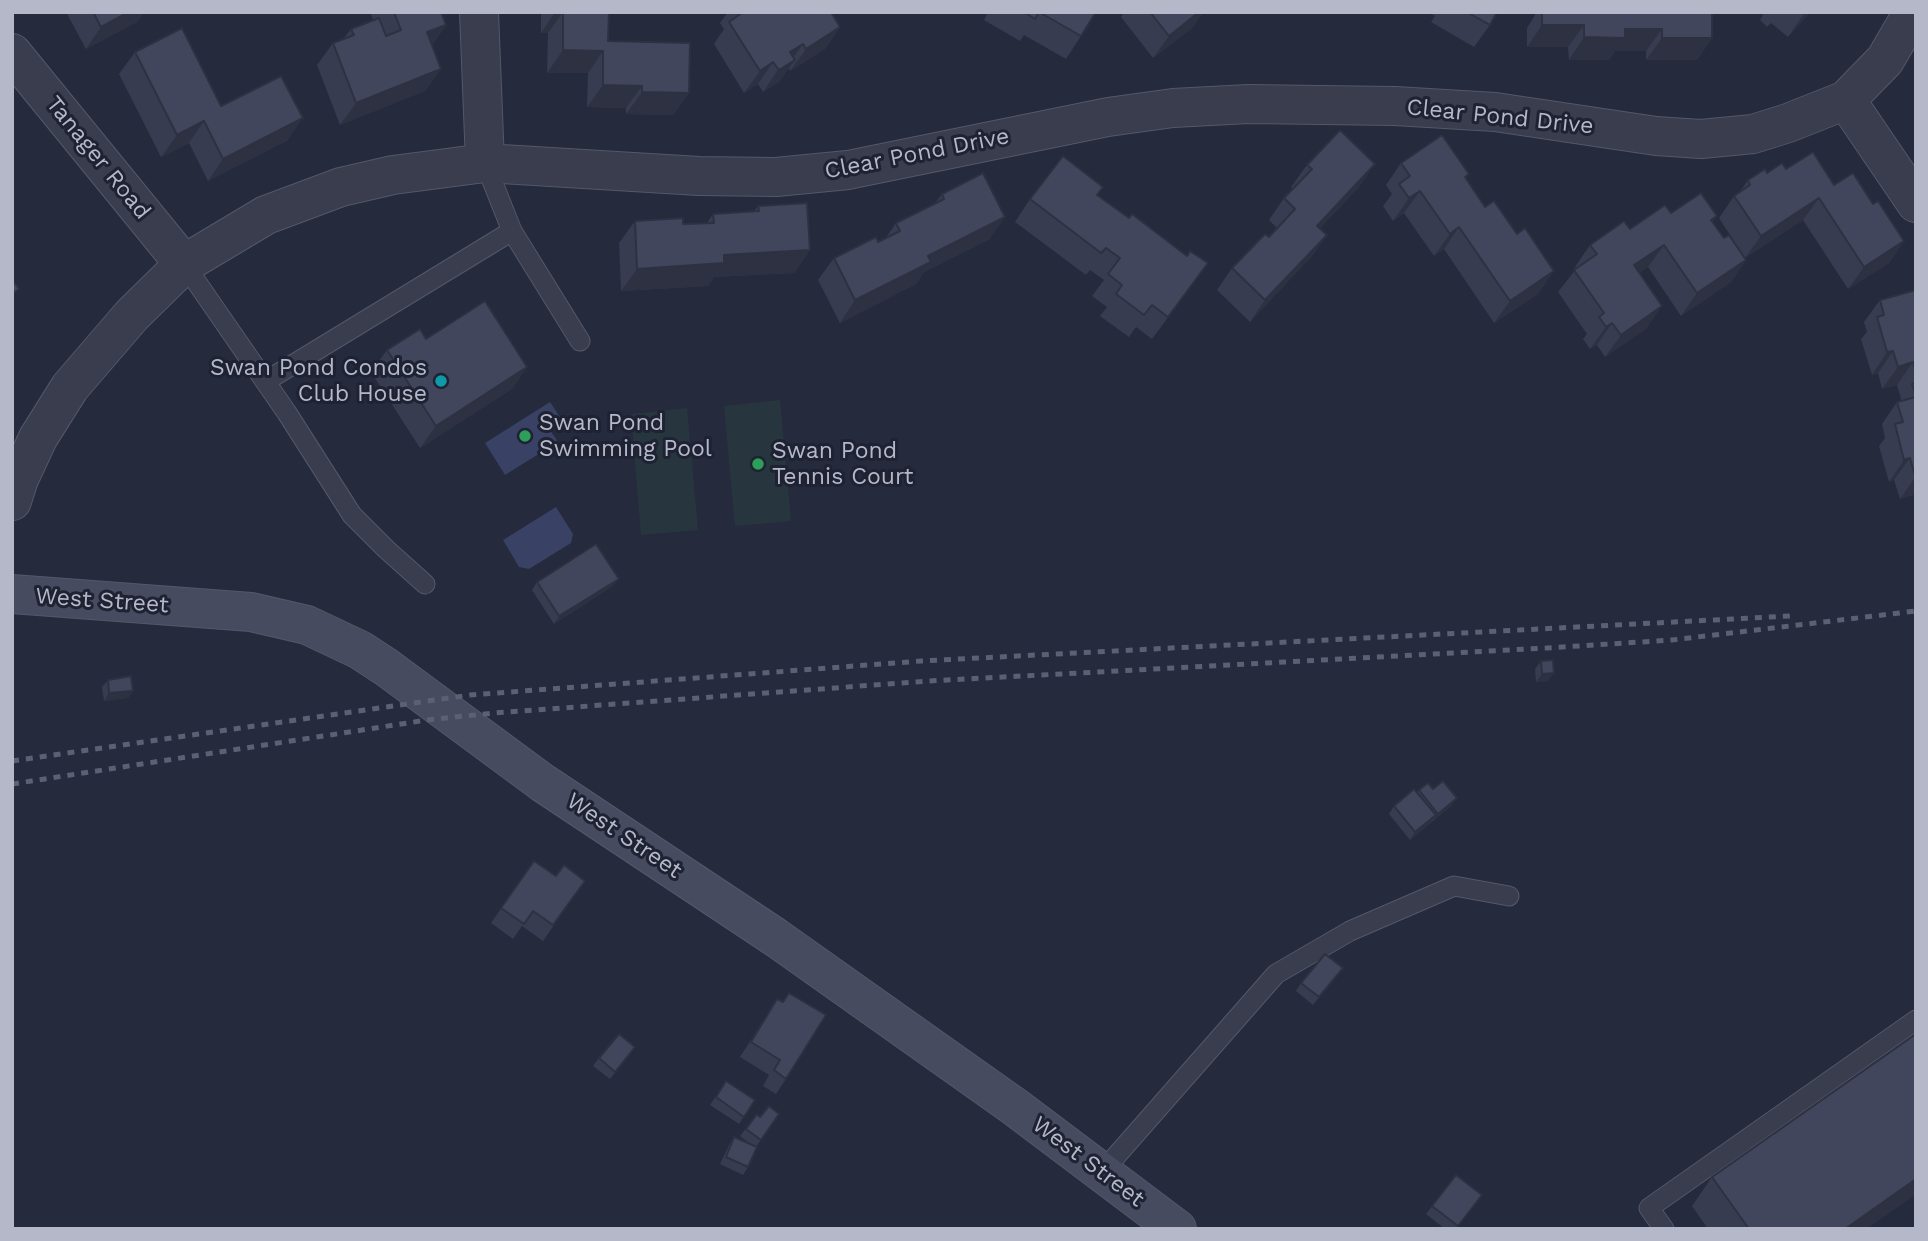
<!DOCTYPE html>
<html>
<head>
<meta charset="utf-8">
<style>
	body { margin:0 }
	#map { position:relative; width:1928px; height:1241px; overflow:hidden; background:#252a3d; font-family:"Work Sans",sans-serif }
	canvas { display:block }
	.frame { position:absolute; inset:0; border:14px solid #b5b8c8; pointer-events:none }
</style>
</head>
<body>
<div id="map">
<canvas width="1928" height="1241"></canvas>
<div class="frame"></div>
</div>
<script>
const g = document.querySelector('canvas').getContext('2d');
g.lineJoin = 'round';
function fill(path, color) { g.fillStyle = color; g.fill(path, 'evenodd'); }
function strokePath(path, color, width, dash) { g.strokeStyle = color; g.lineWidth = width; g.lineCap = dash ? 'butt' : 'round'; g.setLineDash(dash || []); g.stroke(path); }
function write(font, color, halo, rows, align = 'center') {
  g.font = font + ' "Work Sans",sans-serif'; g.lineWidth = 6; g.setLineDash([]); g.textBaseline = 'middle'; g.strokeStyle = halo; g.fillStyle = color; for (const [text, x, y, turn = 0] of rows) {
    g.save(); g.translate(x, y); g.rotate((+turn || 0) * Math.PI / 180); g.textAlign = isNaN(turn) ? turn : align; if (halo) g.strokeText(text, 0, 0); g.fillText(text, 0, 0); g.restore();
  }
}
const green = new Path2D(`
	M780 400 791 521 735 526 724 406Z
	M687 408 698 530 641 535 631 414Z`);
const water = new Path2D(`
	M550 402 562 420 550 430 558 442 505 475 485 443Z
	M556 507 573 534 571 543 529 569 519 567 503 540Z`);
const lane = new Path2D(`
	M512 231 580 341
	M184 264 287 413 352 515 386 549 425 584
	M266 381 512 231 485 163
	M1102 1172 1276 974 1350 931 1454 886 1509 896
	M1664 1229 1649 1208 1916 1020`);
const street = new Path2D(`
	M479 12 485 163
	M12 53 184 264
	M1846 100 1916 203
	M12 501 19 479 38 438 70 387 132 315 184 264 266 215 341 187 393 175 485 163 699 176 776 177 848 170 1108 117 1173 108 1248 104 1395 106 1495 112 1656 136 1701 139 1753 134 1788 123 1846 100 1885 60 1913 12`);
const secondary = new Path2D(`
	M12 594 251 612 307 625 360 650 386 667 543 783 775 937 1015 1107 1177 1229`);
const rail = new Path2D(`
	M12 761 470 695 921 661 1790 616
	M12 784 427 720 494 713 929 681 1547 648 1672 640 1916 611`);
const wall = new Path2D(`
	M66 12H144L137 22 86 49Z
	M370 12H441L446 25 432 45 441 69 425 91 340 125 317 65 333 43 344 38 351 29 373 20Z
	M541 12H609L608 41 689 93 673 115 626 114V108L587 107 588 73H547L548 33H541Z
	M728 12H831L840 27 825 49 790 71 789 68 779 82 763 92 758 84 744 93 714 44 724 29 720 23Z
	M988 12H1096L1081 36 1066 59 1024 35 1020 41 984 20Z
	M1124 12H1203L1192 28 1153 58 1121 17Z
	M1428 12H1497L1490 25 1474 47 1431 22 1435 16Z
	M1535 12H1712V38L1697 60H1646V51H1615L1609 60H1569L1568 47H1527V28L1535 15Z
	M1760 12H1810L1788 37 1771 23 1767 27 1760 20 1763 15Z
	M135 52 221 106 288 140 208 181 189 143 161 157 119 74Z
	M1401 163 1466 178 1539 293 1494 323 1444 249 1434 256 1404 213 1393 221 1383 206 1392 194 1386 185Z
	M1307 165 1360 186 1320 228 1327 235 1311 257 1250 322 1217 290 1232 268 1269 237 1277 228 1269 220 1284 198 1293 189 1291 187Z
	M1786 169 1834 185 1873 204 1904 241 1889 263 1848 289 1803 220 1745 258 1719 218 1734 196 1739 193 1748 180 1767 173Z
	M942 194 990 239 924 272 916 284 840 323 818 280 834 258 885 239 896 223 935 203Z
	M1097 195 1192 286 1152 339 1136 327 1129 337 1100 316 1107 307 1092 296 1104 280 1090 270 1086 275 1015 222 1030 199Z
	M758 206 810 250 794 273 714 277 708 286 621 291 619 243 635 221 683 224 707 223 713 214 754 211Z
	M1671 213 1717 216 1712 222 1724 238 1746 260 1731 282 1681 316 1648 267 1639 273 1647 328 1605 357 1597 345 1590 349 1583 339 1587 334 1558 292 1576 269 1575 267 1590 245Z
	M1916 290V494L1900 499 1894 480 1889 482 1879 446 1885 438 1882 424 1897 402H1900L1901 399 1897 385 1882 389 1878 373 1872 375 1861 339 1867 332 1864 322 1880 300Z
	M426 339 527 367 512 389 420 448 371 372 387 350Z
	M537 582 613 586 554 624 532 590Z
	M1541 661 1548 681 1536 682 1535 669Z
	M108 680 133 691 128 698 104 701 102 687Z
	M1433 789 1452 805 1410 840 1389 814 1394 806 1417 793 1419 790Z
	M534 861 556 876 585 881 543 941 522 926 513 939 491 923Z
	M1343 968 1313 1005 1296 991 1301 983Z
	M777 999 786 1079 776 1094 763 1086 769 1075 740 1057Z
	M1916 1034V1194L1866 1229H1708L1692 1206 1712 1177Z
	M630 1055 610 1079 593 1066 599 1058Z
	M726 1081 755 1100 739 1124 710 1105Z
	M757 1114 760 1117 779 1114 756 1147 748 1167 743 1175 720 1164 729 1145 734 1137 753 1146 740 1136Z
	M1482 1195 1456 1229H1445L1426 1214 1432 1206Z`);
const shadedWall = new Path2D(`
	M129 12H144L137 22 86 49 101 27Z
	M555 12H563L548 33H541Z
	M1199 12H1203L1192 28 1153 58 1169 36Z
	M1806 12H1810L1788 37 1803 15Z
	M446 25 430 47 427 32Z
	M1542 25H1584L1568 47H1527Z
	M840 27 825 49 790 71 806 49Z
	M1625 29H1662L1646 51H1615L1609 60H1569L1584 37Z
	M1662 38H1712L1697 60H1646Z
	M803 44 789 63 795 60 779 82 763 92 790 52Z
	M563 50 603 51 588 73H547Z
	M773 62 758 84 744 93 760 71Z
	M441 69 425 91 340 125 356 103Z
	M603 85 642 86 626 108 587 107Z
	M642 92 689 93 673 115 626 114Z
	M303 118 288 140 208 181 223 159Z
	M204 121 189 143 161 157 177 135Z
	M1375 164 1360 186 1301 248 1317 226Z
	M1420 191 1404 213 1393 221 1409 198Z
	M1819 198 1803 220 1745 258 1761 236Z
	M1005 217 990 239 924 272 916 284 840 323 855 300 928 256Z
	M1459 227 1444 249 1434 256 1450 234Z
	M1327 235 1311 257 1250 322 1265 300Z
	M1904 241 1889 263 1848 289 1864 267Z
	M1664 245 1648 267 1619 287 1634 265Z
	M810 250 794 273 714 277 708 286 621 291 637 269 724 255Z
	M1746 260 1731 282 1681 316 1697 293Z
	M1208 263 1192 286 1152 339 1168 317Z
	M1554 271 1539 293 1494 323 1510 301Z
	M1662 306 1647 328 1605 357 1621 335Z
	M1612 323 1597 345 1590 349 1606 327Z
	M1893 351 1878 373 1872 375 1887 352Z
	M1913 362 1897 385 1882 389 1898 367Z
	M527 367 512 389 420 448 436 426Z
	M1910 458 1894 480 1889 482 1904 460Z
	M1916 476V494L1900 499Z
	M619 579 613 586 554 624 559 616Z
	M1554 673 1548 681 1536 682 1542 674Z
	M133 691 128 698 104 701 109 693Z
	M1457 798 1452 805 1432 821 1438 814Z
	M1436 815 1430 823 1410 840 1415 832Z
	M1916 1179V1194L1866 1229H1845Z`);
const building = new Path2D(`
	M93 12H129L101 27Z
	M394 12H441L446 25 427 32 441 69 356 103 333 43 354 35 351 29 379 18 386 36 401 30Z
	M563 12H609L608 41 690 43 689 93 642 92V86L603 85V51L563 50Z
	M743 12H831L840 27 806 49 803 44 790 52 795 60 779 70 773 62 760 71 729 22Z
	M1024 12H1039L1035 19Z
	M1039 12H1096L1081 36Z
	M1150 12H1199L1169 36Z
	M1467 12H1497L1490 25Z
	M1542 12H1712V38H1662V29H1625V38L1584 37V25H1542Z
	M182 28 221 106 281 76 303 118 223 159 204 121 177 135 135 52Z
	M1340 130 1375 164 1317 226 1327 235 1265 300 1232 268 1265 234 1269 237 1295 209 1284 198 1312 169 1307 165Z
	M1442 135 1469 174 1465 177 1485 207 1494 201 1517 234 1525 228 1554 271 1510 301 1459 227 1450 234 1420 191 1409 198 1399 184 1410 176 1401 163Z
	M1813 152 1834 185 1853 173 1873 204 1878 201 1904 241 1864 267 1819 198 1761 236 1734 196 1750 185 1748 180 1765 169 1767 173 1782 163 1786 169Z
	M1063 156 1103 187 1097 195 1129 218 1132 214 1187 256 1190 251 1208 263 1168 317 1152 305 1144 315 1116 294 1122 285 1108 274 1120 258 1106 248 1101 253 1030 199Z
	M983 173 1005 217 928 256 931 262 855 300 834 258 876 237 878 242 900 231 896 223 944 199 942 194Z
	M1701 193 1717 216 1711 220 1724 238 1729 235 1746 260 1697 293 1664 245 1634 265 1662 306 1621 335 1612 323 1606 327 1599 317 1604 313 1574 270 1597 254 1590 245 1624 221 1630 229 1665 205 1671 213Z
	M807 203 810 250 724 255V263L637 269 635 221 683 218V224L714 223 713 214 759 211 758 206Z
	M12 279 19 289 12 294Z
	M1916 290V373L1913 362 1898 367 1893 351 1887 352 1877 317 1884 315 1880 300Z
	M485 301 527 367 436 426 387 350 420 329 426 339Z
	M1916 383V396L1912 384Z
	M1916 397V476H1915L1910 458 1904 460 1895 424 1903 422 1897 402Z
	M596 544 619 579 559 616 537 582Z
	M1553 660 1554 673 1542 674 1541 661Z
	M131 676 133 691 109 693 108 680Z
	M1443 781 1457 798 1438 814 1419 790 1428 783 1433 789Z
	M1414 789 1436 815 1415 832 1394 806Z
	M534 861 556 876 564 865 585 881 553 925 533 911 524 924 501 908Z
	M1325 954 1343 968 1319 997 1301 983Z
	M789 993 826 1015 786 1079 774 1070 780 1060 751 1042 777 999 783 1002Z
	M619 1034 635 1047 615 1072 599 1058Z
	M1916 1034V1179L1845 1229H1749L1712 1177Z
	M726 1081 755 1100 744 1117 716 1097Z
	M769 1106 779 1114 761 1140 746 1129 757 1114 760 1117Z
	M734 1137 757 1147 748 1167 726 1157Z
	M1456 1175 1482 1195 1458 1226 1432 1206Z`);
const markers = [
	[441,381,7,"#0f9aa8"],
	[525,436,7,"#2e9e5b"],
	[758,464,7,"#2e9e5b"]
];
const streetNames = [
	["Clear Pond Drive",1500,117,6],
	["Clear Pond Drive",917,154,-11],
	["Tanager Road",98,158,51],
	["West Street",102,601,4],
	["West Street",624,836,34],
	["West Street",1088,1162,37]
];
const poiNames = [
	["Swan Pond Condos",427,368,"right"],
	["Club House",427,394,"right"],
	["Swan Pond",539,423],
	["Swimming Pool",539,449],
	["Swan Pond",772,451],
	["Tennis Court",772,477]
];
fill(green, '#27363e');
fill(water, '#394164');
strokePath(lane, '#545868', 21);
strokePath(street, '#545868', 40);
strokePath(secondary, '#545868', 40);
strokePath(lane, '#393d4d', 19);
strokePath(street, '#393d4d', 38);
strokePath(secondary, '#474b60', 38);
strokePath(rail, '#5b6074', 5, [7, 7]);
fill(wall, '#383c50');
fill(shadedWall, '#2e3141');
fill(building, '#41465d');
strokePath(building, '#2e3141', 2);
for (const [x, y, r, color] of markers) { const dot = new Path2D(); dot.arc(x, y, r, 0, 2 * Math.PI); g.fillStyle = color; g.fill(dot); strokePath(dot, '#1e2232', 2.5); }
write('23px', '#b5b8c8', '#1e2232', streetNames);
write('23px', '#b5b8c8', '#1e2232', poiNames, 'left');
</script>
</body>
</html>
